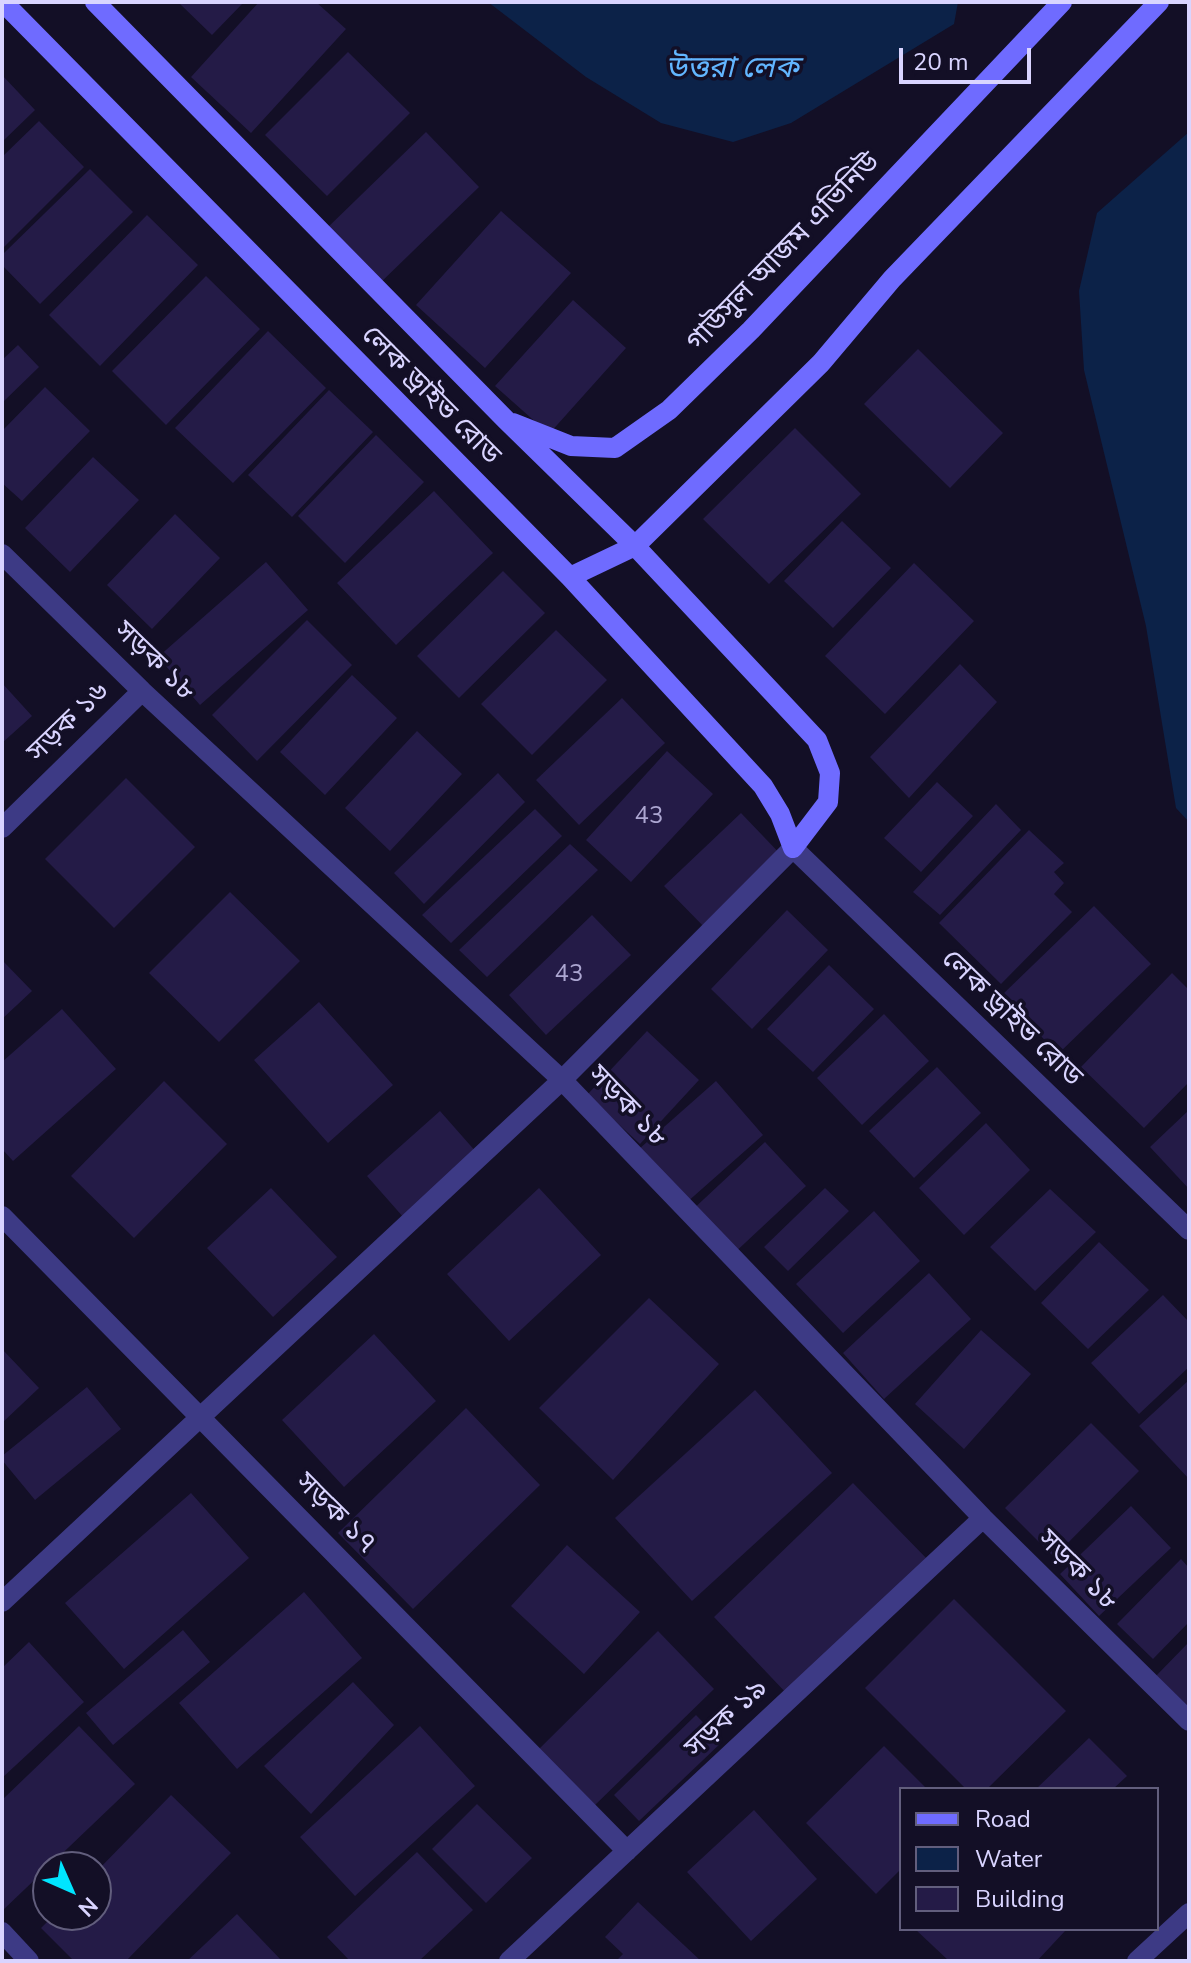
<!DOCTYPE html>
<html>
<head>
<meta charset="utf-8">
<style>
	body { margin:0 }
	#map { position:relative; width:1191px; height:1963px; overflow:hidden; background:#130f26; font-family:"Nunito Sans",sans-serif }
	canvas { display:block }
	.frame { position:absolute; inset:0; border:4px solid #d9d4ff; pointer-events:none }
	.legend { position:absolute; left:899px; top:1787px; width:260px; height:144px; box-sizing:border-box; background:#130f26; border:2px solid #625e7d; margin:0; padding:10px 14px; list-style:none; font-size:24px; color:#d9d4ff }
	.legend li { display:flex; align-items:center; gap:16px; height:40px }
	.legend b { width:40px; border:2px solid #625e7d }
	.north { position:absolute; left:32px; top:1851px; width:80px; height:80px; box-sizing:border-box; background:#130f26; border:2px solid #625e7d; border-radius:50%; rotate:135deg; font-size:22px; font-weight:700; line-height:32px; text-align:center; color:#d9d4ff }
	.north::after { content:''; display:block; margin:auto; width:28px; height:36px; background:#00e5ff; clip-path:polygon(50% 0,100% 100%,50% 72%,0 100%) }
	.scale { position:absolute; left:899px; top:48px; width:132px; height:36px; box-sizing:border-box; border:4px solid #d9d4ff; border-top:0; padding-left:10px; font-size:24px; line-height:28px; white-space:nowrap; color:#d9d4ff; -webkit-text-stroke:6px #130f26; paint-order:stroke }
</style>
</head>
<body>
<div id="map">
<canvas width="1191" height="1963"></canvas>
<div class="frame"></div>
<ul class="legend">
<li><b style="height:10px;background:#6f6bff"></b>Road</li>
<li><b style="height:22px;background:#0c2248"></b>Water</li>
<li><b style="height:22px;background:#241b47"></b>Building</li>
</ul>
<div class="north">N</div>
<div class="scale">20 m</div>
</div>
<script>
const g = document.querySelector('canvas').getContext('2d');
g.lineJoin = 'round';
function fill(path, color) { g.fillStyle = color; g.fill(path, 'evenodd'); }
function strokePath(path, color, width, dash) { g.strokeStyle = color; g.lineWidth = width; g.lineCap = dash ? 'butt' : 'round'; g.setLineDash(dash || []); g.stroke(path); }
function write(font, color, halo, rows, align = 'center') {
  g.font = font + ' "Nunito Sans","Noto Sans Bengali",sans-serif'; g.lineWidth = 7; g.setLineDash([]); g.textBaseline = 'middle'; g.strokeStyle = halo; g.fillStyle = color; for (const [text, x, y, turn = 0] of rows) {
    g.save(); g.translate(x, y); g.rotate((+turn || 0) * Math.PI / 180); g.textAlign = isNaN(turn) ? turn : align; if (halo) g.strokeText(text, 0, 0); g.fillText(text, 0, 0); g.restore();
  }
}
const water = new Path2D(`
	M488 2H958L954 24 791 123 733 142 661 123 586 77Z
	M1189 132V822L1176 808 1146 626 1084 370 1079 291 1097 213Z`);
const building = new Path2D(`
	M178 2H244L212 35Z
	M259 2H316L346 29 251 133 191 77Z
	M348 52 410 113 327 196 265 135Z
	M2 75 35 110 2 142Z
	M39 121 84 167 2 249V157Z
	M426 132 479 187 377 286 324 231Z
	M90 169 133 212 40 304 2 265V255Z
	M501 211 571 273 485 368 416 305Z
	M147 215 198 265 100 366 49 315Z
	M206 276 260 329 166 425 112 371Z
	M573 300 626 348 549 434 495 386Z
	M268 331 326 388 233 483 175 428Z
	M18 345 39 367 2 403V360Z
	M918 349 1003 433 950 488 864 404Z
	M45 387 90 431 22 501 2 483V431Z
	M329 390 373 432 292 517 248 475Z
	M795 428 861 494 769 584 703 519Z
	M376 435 424 482 345 563 298 516Z
	M93 457 139 500 70 572 25 528Z
	M434 491 493 553 396 645 337 583Z
	M175 514 220 558 152 629 107 585Z
	M842 521 891 568 833 628 784 581Z
	M266 562 308 610 200 705 158 657Z
	M914 563 974 621 885 714 825 656Z
	M503 571 545 613 459 698 417 656Z
	M307 620 352 665 257 761 212 715Z
	M556 630 607 680 532 755 481 704Z
	M960 664 997 702 909 798 870 757Z
	M352 675 397 718 325 795 280 752Z
	M2 683 32 716 2 743Z
	M622 698 665 743 579 825 536 780Z
	M417 731 462 774 390 851 345 808Z
	M667 751 713 794 631 882 586 840Z
	M498 773 525 802 424 904 394 873Z
	M126 778 195 847 114 928 45 859Z
	M937 782 973 816 921 872 884 838Z
	M996 804 1021 830 940 915 913 892Z
	M535 809 562 836 451 943 422 915Z
	M741 813 785 859 708 931 664 886Z
	M1029 830 1064 863 1054 872 1064 883 1054 894 1072 912 1001 984 939 923Z
	M570 844 598 870 487 977 459 950Z
	M230 892 300 961 219 1042 149 973Z
	M1094 906 1151 964 1058 1054 1002 995Z
	M787 910 828 950 752 1029 711 989Z
	M592 915 631 955 546 1035 509 995Z
	M2 960 32 991 2 1019Z
	M829 965 874 1009 813 1072 767 1029Z
	M1172 973 1189 990V1082L1144 1128 1081 1067Z
	M319 1002 393 1085 328 1143 254 1060Z
	M62 1009 116 1069 13 1161 2 1149V1062Z
	M884 1014 929 1061 862 1125 817 1078Z
	M647 1031 699 1080 640 1144 587 1095Z
	M937 1067 981 1113 914 1178 869 1131Z
	M164 1081 227 1144 134 1238 71 1176Z
	M716 1081 763 1135 677 1211 630 1157Z
	M1189 1110V1189L1150 1147Z
	M440 1111 477 1153 404 1218 367 1176Z
	M986 1123 1030 1170 964 1235 919 1188Z
	M765 1142 806 1186 730 1257 689 1213Z
	M271 1188 337 1257 273 1317 207 1248Z
	M539 1188 601 1255 509 1341 447 1274Z
	M825 1188 849 1211 788 1271 764 1247Z
	M1050 1189 1096 1232 1035 1291 990 1247Z
	M874 1211 920 1261 843 1333 796 1284Z
	M1099 1242 1149 1290 1088 1349 1041 1303Z
	M929 1273 971 1319 884 1399 843 1353Z
	M1163 1295 1189 1322V1367L1139 1414 1091 1363Z
	M649 1298 719 1364 613 1480 539 1408Z
	M981 1330 1031 1374 964 1449 915 1404Z
	M374 1334 436 1401 344 1487 282 1420Z
	M2 1349 39 1388 2 1423Z
	M1189 1380V1479L1139 1426Z
	M87 1387 121 1429 35 1500 2 1460V1456Z
	M755 1390 832 1473 692 1601 615 1518Z
	M466 1408 540 1485 413 1609 338 1533Z
	M1091 1423 1139 1471 1054 1557 1005 1508Z
	M853 1483 929 1561 789 1696 714 1617Z
	M191 1493 249 1558 124 1669 65 1603Z
	M1131 1506 1171 1548 1099 1616 1060 1574Z
	M567 1545 640 1612 584 1674 511 1606Z
	M1181 1559 1189 1568V1622L1153 1659 1117 1624Z
	M304 1592 362 1658 237 1769 179 1703Z
	M954 1599 1066 1711 987 1789H966L865 1688Z
	M183 1630 210 1662 113 1745 86 1713Z
	M658 1631 714 1689 593 1807 537 1751Z
	M29 1642 84 1702 2 1778V1668Z
	M1189 1642V1708L1155 1677Z
	M353 1682 394 1725 311 1814 264 1766Z
	M696 1715 722 1742 639 1821 614 1795Z
	M79 1726 135 1784 2 1911V1800Z
	M420 1726 475 1786 355 1896 300 1837Z
	M1089 1738 1127 1776 1113 1789H1036Z
	M884 1746 927 1789H901V1869L876 1894 806 1823Z
	M171 1795 231 1853 126 1961H74L41 1928 54 1915H96V1872Z
	M477 1804 532 1858 486 1903 432 1849Z
	M754 1810 817 1879 751 1941 687 1872Z
	M417 1852 473 1910 419 1961H350L327 1937Z
	M638 1902 701 1961H616L623 1954 605 1937Z
	M237 1914 282 1961H187Z
	M915 1929H1063L1065 1931 1037 1961H949Z`);
const street = new Path2D(`
	M2 554 142 691 562 1080 983 1518 1189 1721
	M2 828 142 691
	M2 1216 627 1851
	M2 1602 562 1080 793 848 1189 1230
	M2 1932 29 1961
	M509 1961 983 1518
	M1137 1961 1189 1913`);
const secondary = new Path2D(`
	M3 2 570 577 763 786 780 814 793 848
	M95 2 506 420 635 546 817 740 830 773 828 802 793 848
	M513 423 571 446 615 448 669 410 751 330 1062 2
	M570 577 635 546 821 363 892 279 1159 2`);
const numberNames = [
	["43",649,817],
	["43",569,975]
];
const streetNames = [
	["গাউসুল আজম এভিনিউ",784,253,-46],
	["লেক ড্রাইভ রোড",430,396,45],
	["সড়ক ১৮",154,662,44],
	["সড়ক ১৬",69,723,-44],
	["লেক ড্রাইভ রোড",1011,1019,44],
	["সড়ক ১৮",627,1107,46],
	["সড়ক ১৭",335,1514,45],
	["সড়ক ১৮",1077,1571,45],
	["সড়ক ১৯",727,1719,-43]
];
const waterNames = [
	["উত্তরা লেক",732,70]
];
fill(water, '#0c2248');
fill(building, '#241b47');
strokePath(street, '#3d3a85', 20);
strokePath(secondary, '#6f6bff', 20);
write('24px', '#aca6d1', null, numberNames);
write('28px', '#d9d4ff', '#130f26', streetNames);
write('italic 30px', '#62b6ff', '#130f26', waterNames);
</script>
</body>
</html>
